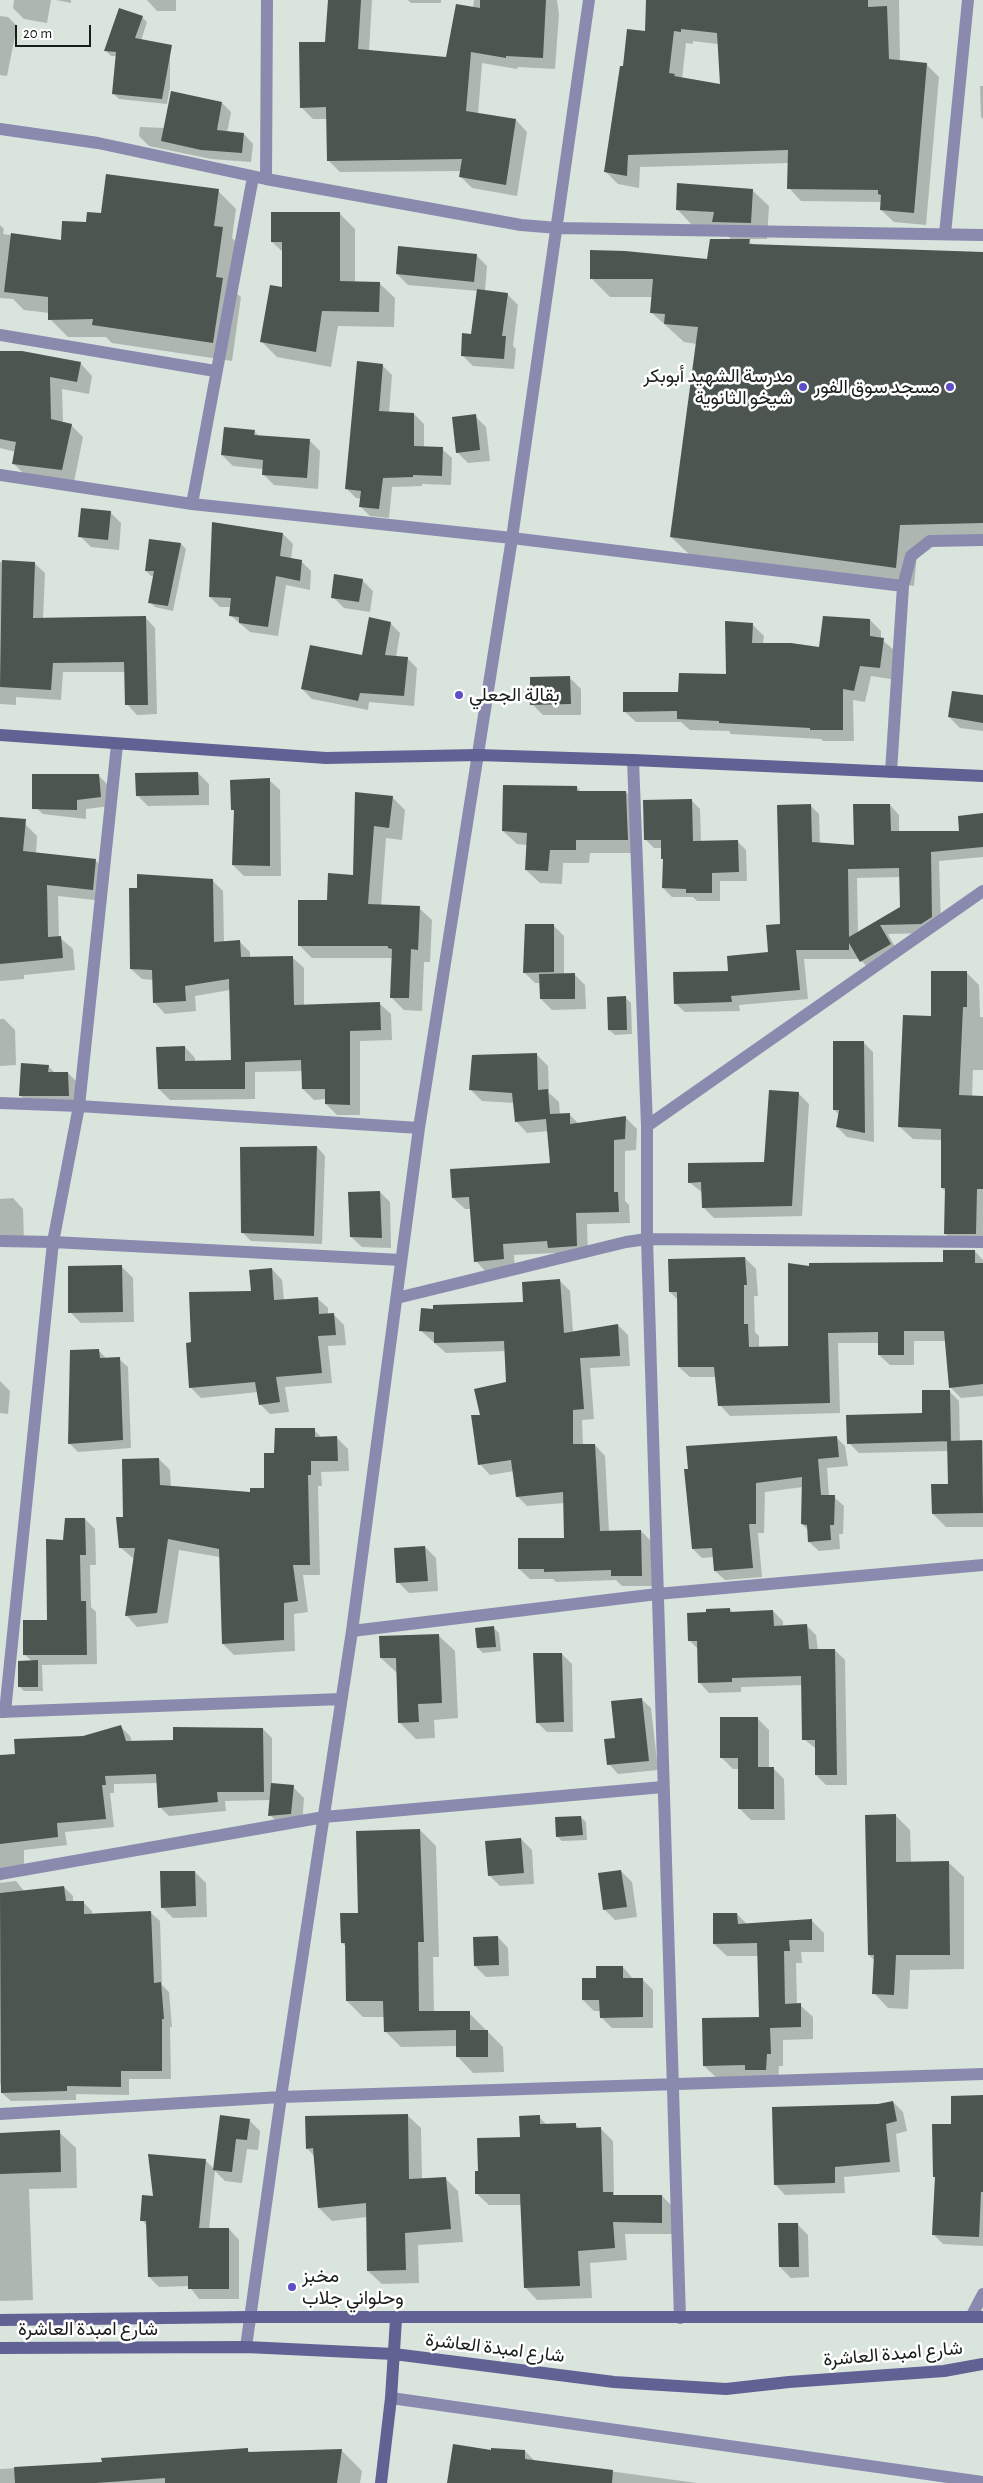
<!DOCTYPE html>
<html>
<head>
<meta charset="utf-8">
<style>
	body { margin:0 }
	#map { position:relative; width:983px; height:2483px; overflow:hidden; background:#d9e4dd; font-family:"Alegreya Sans",sans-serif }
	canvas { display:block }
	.scale { position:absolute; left:15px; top:25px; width:76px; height:22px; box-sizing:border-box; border:2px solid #1a1e1b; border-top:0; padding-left:6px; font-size:15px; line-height:18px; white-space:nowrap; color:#1a1e1b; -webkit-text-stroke:4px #fff; paint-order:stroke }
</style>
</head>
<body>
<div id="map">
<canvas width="983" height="2483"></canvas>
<div class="scale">20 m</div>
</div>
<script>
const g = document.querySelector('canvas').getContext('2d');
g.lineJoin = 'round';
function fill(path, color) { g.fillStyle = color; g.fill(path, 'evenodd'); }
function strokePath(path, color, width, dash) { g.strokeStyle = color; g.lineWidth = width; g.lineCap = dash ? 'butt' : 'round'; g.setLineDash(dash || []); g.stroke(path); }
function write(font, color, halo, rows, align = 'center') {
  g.font = font + ' "Alegreya Sans",Vazirmatn,sans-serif'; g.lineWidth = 5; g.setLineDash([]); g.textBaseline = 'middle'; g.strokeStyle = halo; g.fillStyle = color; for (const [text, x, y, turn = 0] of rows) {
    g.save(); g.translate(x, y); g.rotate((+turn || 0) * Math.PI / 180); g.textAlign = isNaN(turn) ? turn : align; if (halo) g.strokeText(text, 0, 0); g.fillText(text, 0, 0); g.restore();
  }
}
const shadow = new Path2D(`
	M14 0H51L47 23 24 19 13 8Z
	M56 0H71V3Z
	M147 0H176V11H157Z
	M329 0H372L369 51 447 58 473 9 474 0H557L559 14 555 69 518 67 517 69 482 63 478 114 516 120 527 132 517 196 472 188 461 177 462 171 340 172 329 161 328 119H313L301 107 326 43Z
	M408 0H441V3H411Z
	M647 0H729L733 46 693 41V44L686 43 682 79 722 86 752 0H899L900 62 926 64 939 77 926 225 894 222 881 210 882 202 801 201 789 188V163L640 167 639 188 618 184 606 172 624 68 646 32Z
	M0 16 8 17 17 26 7 76 0 75Z
	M142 17 147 22 141 41 170 50V87L167 104 119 99 114 94 117 56H111L106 51Z
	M980 86H983V119L981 117Z
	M222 103 231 112 227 133 244 134 253 144 251 162 211 159 149 146 139 136 140 127 192 129Z
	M752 190 769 206 767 239H747L754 246 983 253V541L918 543 914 586 690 555 671 537 697 344 684 342 651 312 653 297H610L591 278 709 261 732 240 719 228 693 226 677 209Z
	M218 191 236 209 232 238 241 247 235 292 241 297 232 361 112 343 106 337H68L50 319V313L24 310 13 299 0 298V225L4 229 3 234 62 241 102 214Z
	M340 214 355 229V283H379L395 298 394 327 338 326 331 367 277 357 261 341 284 289V253L272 242Z
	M476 255 487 266 485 291 507 294 518 305 513 346 516 349 514 369 473 366 462 355 472 335 478 291 408 285 397 274Z
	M0 353 80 363 92 376 89 394 62 389 63 423 71 425 83 437 74 482 26 476 13 463 16 452 0 448Z
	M382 365 392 375 389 413 414 414 424 424V448L442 449 452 458 451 485 422 484V486L392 487 389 518 370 516 360 506 361 499 356 498 346 488Z
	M475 416 486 427 490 461 468 463 457 452Z
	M254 431 259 436 309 440 320 451 318 489 274 485 263 474V469L233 466 222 455Z
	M110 512 121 523 119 550 91 547 80 536Z
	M283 534 293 544 291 559 301 561 311 571 310 590 286 585 278 636 250 632 230 615 231 607H220L210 597Z
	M150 540 181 544 186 549 173 611 155 607 150 602 155 576H151L146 571Z
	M0 562 34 563 45 573 43 619 145 617 155 628 157 714 137 715 127 704 126 672H63L61 700 16 697V705L0 704Z
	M362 580 373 591 370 612 344 608 333 597Z
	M870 620 881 631V639L894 650 891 679 871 676 865 702 853 700 854 741H823L821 739 731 734 729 731 690 730 681 722H636L624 711 727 676 752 624 764 636 763 644 820 648Z
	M390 623 400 633 396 657 407 658 417 668 414 706 369 702 368 710 312 699 302 689 363 657Z
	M570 678 581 689V715H543L532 704Z
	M983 697V731L960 728 949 717Z
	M198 773 209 784V805L148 806 137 795Z
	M98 775 108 785 110 806 86 809V819L43 814 33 805Z
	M269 780 280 790 281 876H244L233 865 235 812 232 809Z
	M577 787 582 793 626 792 639 805 641 853H590L589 863H563L562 884 540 883 526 870 528 845 517 844 503 831Z
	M356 793 392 797 405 810 402 840 386 838 381 906 419 908 432 920 430 962H424L422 1011 404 1010 391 997 393 958H312L299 945 355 876Z
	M691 800 700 809 701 842H738L746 850 747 881H720V901H697L693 897H672L663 888 665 861 662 848H654L645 839Z
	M810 805 819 814 820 844 855 846 890 805 899 815V832H960L983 815V857L939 861 941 926 931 933 888 934 899 954 870 970 860 959H804L808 999 739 1005 740 1011 685 1012 675 1003 730 972 769 954 781 925ZM901 877V908L858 933 857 878Z
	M0 824H25L37 836 36 854 95 860 108 872 104 901 58 896 59 937 73 949 75 970 24 975V979L0 981Z
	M212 880 223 891 224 942 239 941 250 952V958H293L304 968V1006L380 1004 391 1014 392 1040 360 1041V1115H337L326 1104V1099L314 1100 303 1089V1071L255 1072V1099L170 1100 159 1089 185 1047 195 1058V1062L232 1061 230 990 195 996 196 1011 165 1014 155 1003 153 980 142 979 131 969Z
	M553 925 564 936V974H574L585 985 586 1009 552 1010 541 999 540 983H535L524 972Z
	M966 972 979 985 980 1017H983V1070H973L972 1097H983V1246H958L945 1233 946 1192 942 1188V1140L913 1139 900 1127 932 1017Z
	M626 998 631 1003 632 1034 615 1035 609 1030Z
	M0 1019H4L15 1030 16 1065 0 1066Z
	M863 1042 873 1052 874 1142 847 1137 837 1127 840 1115 834 1110Z
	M537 1055 548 1066 549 1093 559 1102 560 1115 569 1114 579 1124 626 1118 637 1129 636 1150 625 1151V1201L629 1205 630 1223 587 1224 588 1257 560 1259 554 1253 514 1255 515 1270 487 1273 476 1261 471 1209H465L453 1198 551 1164 548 1131 527 1133 516 1121 514 1103 482 1101 471 1090Z
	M48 1066 55 1073H68L77 1082 78 1104H29L20 1095Z
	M798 1093 809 1104 802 1216 714 1218 703 1207V1193L689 1182 765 1163Z
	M317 1147 325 1156 322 1244 251 1241 242 1232Z
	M380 1192 390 1202 391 1248 362 1247 351 1237Z
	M13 1198 23 1209 24 1241H0V1199Z
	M975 1251 983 1260V1396L961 1398 950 1387 946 1341H914V1365H890L879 1355V1343H838L840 1413 730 1416 720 1405 717 1377H690L679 1367 678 1300 670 1292 745 1258 756 1269 758 1296H754L755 1332 759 1336V1348L790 1347 810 1267 944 1263Z
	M122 1267 133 1278 134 1322 81 1323 70 1312Z
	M272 1269 282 1280 284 1300 317 1298 328 1308V1315H334L344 1325 346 1345 328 1346 332 1383 285 1387 289 1412 270 1414 260 1404 258 1392 201 1398 191 1388 192 1344 252 1292Z
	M560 1281 570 1291 573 1332 618 1325 628 1335 630 1366 590 1368 594 1419 582 1420 583 1445H595L605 1456 609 1532 641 1531 651 1541 652 1586H622L616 1580 556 1582 553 1579H530L519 1569 565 1539 564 1503 527 1506 517 1496 514 1471 490 1475 480 1464 481 1416 507 1383 506 1351 446 1353 420 1330 434 1311 525 1303Z
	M98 1350 107 1359H119L128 1367 131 1448 78 1452 69 1443Z
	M0 1381 10 1391 8 1414 0 1413Z
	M949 1391 959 1401 960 1442 983 1441V1527H946L933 1514 950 1485 949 1451 859 1453 849 1443 923 1414Z
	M314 1430 322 1438H337L348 1449 349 1471 321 1472 322 1486H318L320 1575H303L308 1612 294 1614 295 1651 234 1655 223 1644 220 1557 179 1550 168 1623 137 1627 126 1615 134 1559 121 1548 125 1519 159 1459 170 1470 171 1487 251 1493 266 1489 276 1454Z
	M836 1437 845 1446 848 1466 827 1468 829 1496 834 1497 844 1506 843 1534H839L840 1549 819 1551 809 1542 808 1530 802 1524 803 1487 765 1492 764 1533H758L762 1577 725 1580 715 1571 714 1557 702 1558 693 1549 686 1471Z
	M85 1519 95 1529 96 1565H90L91 1607 96 1612 97 1664 42 1665 43 1691H24L19 1686 32 1661 25 1655 49 1621 64 1542Z
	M425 1547 436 1558 438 1591 409 1593 398 1582Z
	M730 1609 733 1613 773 1611 783 1621V1627L806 1625 816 1635 818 1650H835L845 1660 847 1785H826L816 1775V1749L804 1739 803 1685 741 1687V1692L709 1693 700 1683 699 1650 689 1640 708 1613Z
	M494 1628 499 1633 501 1651 483 1653 478 1648Z
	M438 1635 455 1651 458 1718 434 1720 435 1738 416 1739 400 1723 398 1674 381 1658Z
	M562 1654 572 1664 573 1732H547L537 1722Z
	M641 1699 651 1708 658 1770 618 1774 609 1764 616 1739Z
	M758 1719 769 1730V1768H773L784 1779 785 1820H751L740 1809 739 1769H733L722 1758Z
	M121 1727 130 1736 132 1742 175 1741 263 1729 272 1738V1785L293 1787 304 1798 302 1825 281 1826 270 1815 271 1800 225 1801 226 1811 169 1816 160 1807 158 1783 114 1784V1793H110L114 1827 65 1832 67 1845 24 1850V1871L7 1875 0 1881V1756H16Z
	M896 1816 910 1830 911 1863H949L964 1877V1969L910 1970 908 2009 888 2008 874 1993 875 1961 869 1955Z
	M581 1817 586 1822 587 1840 562 1841 557 1836Z
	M420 1830 436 1846 439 1957H433L434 2013H469L503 2047 504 2072 473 2073 458 2057 457 2046 401 2047 385 2031V2017H363L347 2001V1947L342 1943 359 1914Z
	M521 1839 532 1850 534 1884 500 1886 489 1875Z
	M621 1871 632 1882 637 1917 615 1920 604 1909Z
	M195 1872 206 1883 207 1917 173 1918 162 1907Z
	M16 1881 24 1891 64 1887 73 1896V1902H83L92 1911V1915L151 1913 160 1921 162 1985 169 1992 172 2027H170L171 2079H129V2095L76 2094V2100L11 2101 2 2093 0 2082V1883Z
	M737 1914 748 1925 811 1920 824 1933V1952H801L802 1963H796L797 2005H800L813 2017V2039L783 2040V2066H779L778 2082 717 2078 704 2066 760 2018 758 1956H727L714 1944Z
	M498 1937 508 1948 509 1976 486 1977 475 1966Z
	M623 1967 634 1980 642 1979 653 1990V2028H612L601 2017V2011H594L583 2000 597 1979Z
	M893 2102 903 2112 907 2131 896 2134 900 2172 844 2177 845 2193 785 2195 775 2184 878 2105Z
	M407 2115 421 2128 422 2179 445 2178 458 2191 463 2242 418 2245 419 2283 382 2284 368 2271 367 2217 332 2221 319 2208 314 2156 307 2148Z
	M539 2117 547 2125 575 2124 580 2129H601L613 2141 614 2195 662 2196 674 2208V2234H625L627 2260 590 2263 592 2298 537 2300 525 2287 522 2205H489L476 2193 479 2172 521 2138Z
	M249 2120 260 2131 258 2150 247 2149 242 2183 225 2181 215 2171 209 2229H229L239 2240V2299H199L189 2286 159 2287 149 2277 147 2226 142 2220 154 2198 205 2160 214 2169Z
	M59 2132 76 2148 77 2188 29 2189 33 2300 0 2301V2134Z
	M983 2137V2246L943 2244 933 2234 936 2178 934 2176Z
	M797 2224 808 2235 809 2277 791 2278 780 2267Z
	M248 2450 251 2454 341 2450 362 2471 360 2483H0V2469L103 2463Z
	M492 2451H525L535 2461 697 2483H448Z`);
const building = new Path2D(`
	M328 0H361L358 49 446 57 456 4 480 8V0H546L543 58 506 56V58L471 52 466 111 516 119 506 185 459 177 462 159 327 161 326 107 300 108 299 42H325Z
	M646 0H868V7L887 6 889 59 927 63 914 213 880 210 881 195 878 194V190L787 189 788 150 628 155 627 176 604 172 620 66H623L627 29 645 31ZM681 29 717 33 720 84 674 76 675 74 669 73 674 31 681 32Z
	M119 8 143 16 135 38 172 45 162 99 112 94 116 52 104 51Z
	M171 91 222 102 217 130 244 133 242 153 201 150 161 141Z
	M106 174 219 189 214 226 223 227 216 277 223 278 213 343 92 325 93 319 48 320V297L4 292 11 233 61 240 62 221 86 222 87 212 101 213Z
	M677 183 753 189 751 223 712 222 714 212 676 210Z
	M271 212H340V281L380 282 379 312 322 311 316 352 260 342 270 285 282 287V242H271Z
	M710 239H750L749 244 983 252V523L900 525 896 568 670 537 698 327 664 324 665 314 650 313 653 279H590V250L625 251 707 259Z
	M398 246 477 254 474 282 396 274Z
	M477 289 508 293 502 336H506L504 359 461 356 462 333 471 334Z
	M0 351H22L81 362 77 382 50 377 51 419 72 424 62 470 12 464 16 442 0 439Z
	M357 361 383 364 379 411 414 413V446L443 447 442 476 413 475V477L383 478 379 509 359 507 361 491 345 489Z
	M476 414 480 450 456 453 452 417Z
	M224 427 255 430 254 435 310 439 307 478 262 475 263 460 221 455Z
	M81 508 111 511 108 540 78 537Z
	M212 522 283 533 280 556 302 560 300 581 276 576 268 627 239 623V617L229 616 231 598 209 597Z
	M149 539 181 543 168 606 148 603 154 571H145Z
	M2 560 35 562 33 618 146 616 148 705H125L124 662 53 663 51 690 0 687Z
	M334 574 363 579 359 602 331 598Z
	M823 616 870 619V636L884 638 880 668 860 666 854 691 843 689V730H810V728L719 723V721L677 719V711L623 712V692H678L679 673 726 674 725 621 753 623 752 643H791L819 647Z
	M369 617 391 622 385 655 408 657 404 696 360 693 358 701 301 689 310 645 362 655Z
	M570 676 571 704 530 705V677Z
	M952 691 983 695V723L948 717Z
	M198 772 199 795 136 796 135 773Z
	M32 774H99L101 797 77 800V810L32 809Z
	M270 778V866L232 865 234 810H231L230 780Z
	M503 785 577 786V791H626L628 840H576V850H550L548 871 525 870 527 833 502 831Z
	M355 792 393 796 389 828 374 826 368 904 420 906 418 950 411 949 409 998H390L392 949 388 948V946H298V900H327L328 873 353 875Z
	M692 799 693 841 738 840 739 872 712 873V893H686V889L662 888 663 859H661V840H644L643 800Z
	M811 804 812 842 854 845 853 804H890L891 831H959L958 816 983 813V847L931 852 932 917 921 924 880 925 891 944 860 962 849 943V950H796L800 990 731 996 732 1002 674 1004 673 972 728 971 727 956 768 952 766 925 780 924 777 805ZM899 868 900 907 849 937 848 869Z
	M0 817 26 819 23 851 96 859 93 890 47 885 48 937 61 936 63 958 0 964Z
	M137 874 213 879 214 942 240 940 241 957 293 956 294 1005 380 1002 381 1030 350 1031V1105L325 1104V1089H302L301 1060 245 1062V1089H158L156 1047 185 1046V1061L231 1060 229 979 185 986 186 1001 153 1003 152 970 130 969 129 888H137Z
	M525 924H554V972L523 973Z
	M931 971H967V1007H963L959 1095 983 1096V1189H977L976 1234H944L945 1188H941V1129L898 1127 903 1015 931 1016Z
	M575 973V999H540L539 974Z
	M626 996 627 1030H608L607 997Z
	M833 1041H864L865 1133 836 1127 839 1110H833Z
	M537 1053 538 1090 548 1089 550 1114 570 1113V1124L626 1116 625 1139 614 1140V1192H618L619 1212 576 1213 577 1246 548 1248 547 1241 503 1244 504 1259 474 1262 469 1197 452 1198 450 1169 550 1163 546 1119 515 1122 512 1093 469 1090 472 1055Z
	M21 1063 49 1065 48 1072H68L69 1096H19Z
	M769 1090 799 1092 792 1206 702 1208 701 1182 688 1183V1163L764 1162Z
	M317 1146 314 1236 241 1233 240 1147Z
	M380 1191 382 1238 350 1237 348 1192Z
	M943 1250H975V1263H983V1384L949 1388 944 1331H904V1355H878V1332L828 1333 830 1403 718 1406 714 1367H678L677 1292H669L668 1259 745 1257 747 1285H744V1324H748L749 1347 788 1346V1263L809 1266V1263L943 1262Z
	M122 1265 123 1312 68 1313V1266Z
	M272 1268 274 1300 318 1297 319 1314 334 1313 336 1335 318 1336 322 1373 276 1377 280 1402 259 1405 255 1382 189 1388 186 1343 191 1342 189 1292 251 1291 249 1270Z
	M560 1279 564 1333 618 1324 620 1356 580 1358 584 1409 573 1410V1444H595L600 1531 641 1530 642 1576H611V1570L544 1572V1569H518V1538H564L563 1492 516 1497 511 1460 478 1465 471 1415H480L474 1389 506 1382 504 1341 434 1343V1332L419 1331 421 1308 433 1309V1305L523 1302 522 1282Z
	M99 1349 100 1358 120 1357 123 1440 68 1444 70 1350Z
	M922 1390H950L951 1441 847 1444 846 1415 922 1413Z
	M275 1428H315V1437L337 1436 338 1461H311V1475H308L310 1565H293L298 1601 284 1603V1640L222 1644 219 1549 168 1539 157 1613 125 1616 135 1548H119L116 1517H123L122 1459 159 1458 160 1485 250 1492V1488H264V1453H274Z
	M837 1436 839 1457 818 1459 821 1495H835L834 1525H830L831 1540 808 1542 807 1525 801 1524 802 1477 756 1483V1524H749L753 1568 714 1571 712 1548 692 1549 684 1469H688L686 1446Z
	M982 1440 983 1513 932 1514 931 1484H948L947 1441Z
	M65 1518H85L86 1555H80L81 1601H86L87 1655H23V1620H47L46 1539 63 1540Z
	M425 1546 428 1581 396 1583 394 1548Z
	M730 1608V1612L773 1610 774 1626 807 1624 809 1649H835L837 1775H815V1740H802L801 1676 732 1678V1682L698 1683 697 1641H688L687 1613 706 1612V1609Z
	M494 1626 496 1647 477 1648 475 1628Z
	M439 1634 442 1703 418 1704 419 1722 398 1723 396 1658H380L379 1636Z
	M533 1653H562L564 1722 536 1723Z
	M38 1660V1687H18V1661Z
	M642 1698 649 1761 607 1765 604 1739 615 1738 611 1701Z
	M720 1717H758V1767H774V1809H738V1758H720Z
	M121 1725 126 1741 173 1740V1727L263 1728 264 1792H217L218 1802 158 1808 156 1774 105 1776 106 1785H102L106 1819 57 1823 58 1837 0 1844V1755L15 1754 14 1739 83 1736Z
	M271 1783 294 1785 291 1814 268 1816Z
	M896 1814V1862L949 1861 950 1955H896L894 1995 872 1994 874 1955H868L865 1815Z
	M581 1816 583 1835 556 1837 555 1817Z
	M420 1829 424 1942H418L419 2011H470V2030H488V2057H456V2030L384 2032 383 2001H346L345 1943H341L340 1913H358L356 1831Z
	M521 1838 524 1873 488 1876 485 1841Z
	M621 1870 627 1907 603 1910 598 1873Z
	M160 1871H195L196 1906 161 1908Z
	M64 1886 66 1901H84V1914L151 1911 154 1983 161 1982 164 2019H162V2071H121V2087L67 2086V2091L1 2093 0 1893Z
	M713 1913H737L738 1924 812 1919V1940H789L790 1951H784L785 2004 801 2003V2027L770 2028 771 2054H767L766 2070H745V2065L703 2066 702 2018 759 2017 757 1943 713 1944Z
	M498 1936 499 1965 474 1966 473 1937Z
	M596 1966H623V1978H643V2017L600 2018 599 2000H582V1978H596Z
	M983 2095V2192H981L979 2237 932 2235 935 2177H933L932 2124H951V2096Z
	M893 2101 897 2121 886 2124 890 2162 835 2167V2183L774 2185 772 2107 878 2104Z
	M408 2114 409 2179 446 2177 451 2229 405 2233 406 2270 367 2271 366 2203 318 2208 313 2148 306 2149 305 2116Z
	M220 2115 250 2119 247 2140 236 2139 232 2172 213 2170Z
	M540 2115V2124L576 2123V2128L601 2127 603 2192H613V2195H662V2223L613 2222 615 2248 578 2251 580 2286 524 2288 520 2194H475V2171H478L477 2138 520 2137 519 2116Z
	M60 2130 61 2172 0 2174V2133Z
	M148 2154 206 2159 199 2228H229V2289H188V2276L148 2277 146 2221H140L142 2195 153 2196Z
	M778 2223H798L799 2267H779Z
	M453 2444 491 2450V2448L525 2450V2459L613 2470 612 2483H447Z
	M248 2448V2452L342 2449 337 2483H165V2478L96 2483H15L14 2467 102 2462 101 2458Z`);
const lane = new Path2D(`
	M391 2398 983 2482`);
const street = new Path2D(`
	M0 129 98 143 266 179 521 225 558 228 983 235
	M266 179 267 0
	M945 234 968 0
	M0 335 215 371
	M0 475 192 504 512 538 903 586
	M192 504 253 177
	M633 760 647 1126V1239L680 2318
	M891 772 903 586 911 556 930 541 983 540
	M0 1103 79 1106 419 1128
	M647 1126 983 891
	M0 1241 53 1242 401 1260
	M397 1298 626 1242 647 1239 983 1242
	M352 1631 657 1594 983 1565
	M0 1712 341 1699
	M5 1712 53 1242 79 1106 117 745
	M0 1874 324 1817 663 1787
	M0 2114 281 2097 983 2074
	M971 2317 983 2294
	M246 2347 281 2097 352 1631 419 1128 512 538 589 0`);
const secondary = new Path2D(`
	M0 735 326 758 478 755 633 760 983 776
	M0 2320 249 2317H983
	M0 2348 246 2347 394 2354 614 2382 726 2389 789 2382 944 2371 983 2364
	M381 2483 391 2398 396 2319`);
const markers = [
	[803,387,5,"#5e4ec6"],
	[950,387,5,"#5e4ec6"],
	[459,695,5,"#5e4ec6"],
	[292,2287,5,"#5e4ec6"]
];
const poiNames = [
	["مدرسة الشهيد أبوبكر",793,376],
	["شيخو الثانوية",793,398],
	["مسجد سوق الفور",940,387],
	["بقالة الجعلي",469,695,"left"],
	["مخبز",302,2276,"left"],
	["وحلواني جلاب",302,2298,"left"]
];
const streetNames = [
	["شارع امبدة العاشرة",88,2329],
	["شارع امبدة العاشرة",495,2348,7],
	["شارع امبدة العاشرة",893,2354,-5]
];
fill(shadow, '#0003');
fill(building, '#4c554f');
strokePath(lane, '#8a8aaf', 12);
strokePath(street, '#8a8aaf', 12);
strokePath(secondary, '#616194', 12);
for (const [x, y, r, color] of markers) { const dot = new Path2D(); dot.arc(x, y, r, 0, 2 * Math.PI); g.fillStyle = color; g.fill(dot); strokePath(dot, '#fff', 2); }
write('19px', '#1a1e1b', '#fff', poiNames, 'right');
write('19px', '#1a1e1b', '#fff', streetNames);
</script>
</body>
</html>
